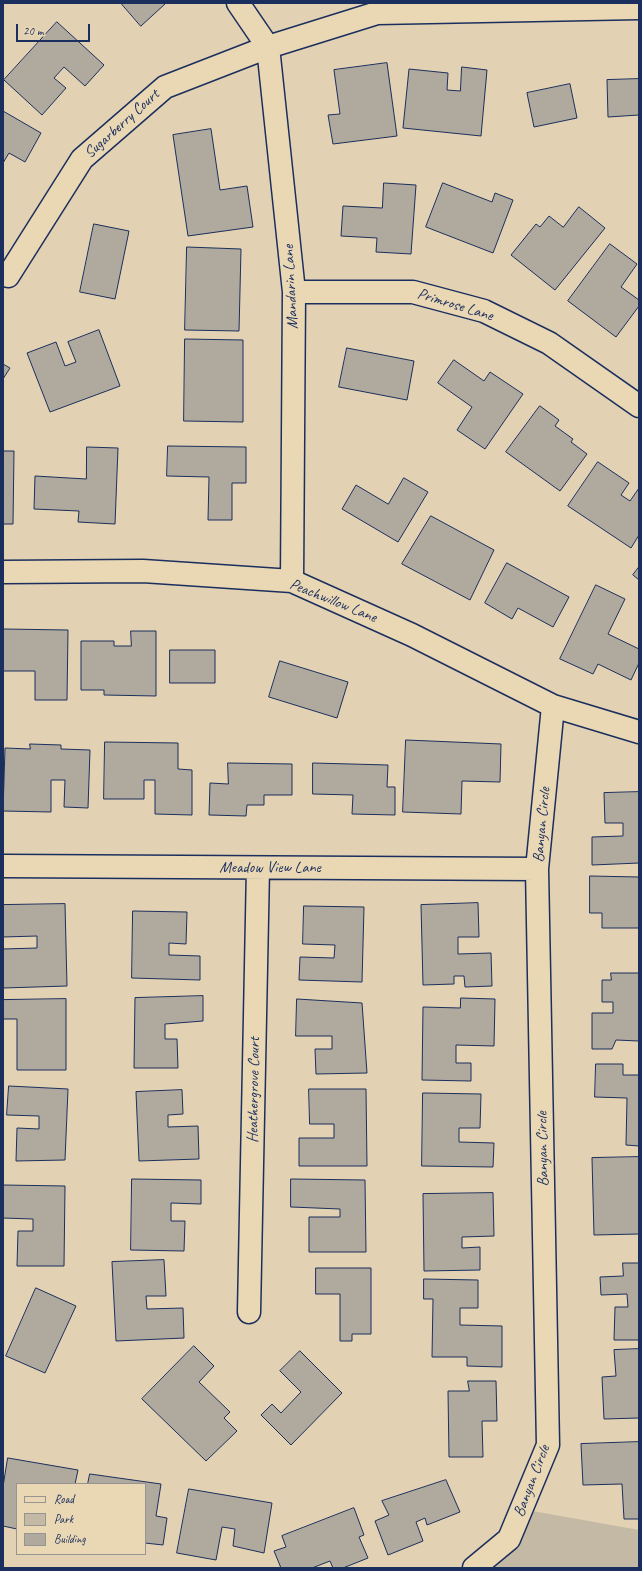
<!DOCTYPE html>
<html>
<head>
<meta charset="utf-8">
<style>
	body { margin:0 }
	#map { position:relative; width:642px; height:1571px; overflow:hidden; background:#e2d1b2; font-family:Caveat,sans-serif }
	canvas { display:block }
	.frame { position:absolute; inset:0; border:4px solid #1b2f5e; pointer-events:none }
	.legend { position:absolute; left:16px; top:1483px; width:130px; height:72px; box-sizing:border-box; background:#ead8b5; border:1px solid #979492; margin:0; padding:5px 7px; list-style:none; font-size:12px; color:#1b2f5e }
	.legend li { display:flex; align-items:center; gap:8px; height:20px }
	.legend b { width:20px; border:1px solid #979492 }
	.scale { position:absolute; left:16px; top:24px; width:74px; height:18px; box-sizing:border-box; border:2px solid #1b2f5e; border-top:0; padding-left:5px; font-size:12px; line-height:14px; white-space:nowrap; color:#1b2f5e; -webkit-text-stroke:3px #ead8b5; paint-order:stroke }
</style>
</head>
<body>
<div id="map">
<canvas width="642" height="1571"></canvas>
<div class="frame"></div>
<ul class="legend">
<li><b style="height:5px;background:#ead8b5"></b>Road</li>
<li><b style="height:11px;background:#c4b9a5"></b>Park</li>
<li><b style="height:11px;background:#b0a99d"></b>Building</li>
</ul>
<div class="scale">20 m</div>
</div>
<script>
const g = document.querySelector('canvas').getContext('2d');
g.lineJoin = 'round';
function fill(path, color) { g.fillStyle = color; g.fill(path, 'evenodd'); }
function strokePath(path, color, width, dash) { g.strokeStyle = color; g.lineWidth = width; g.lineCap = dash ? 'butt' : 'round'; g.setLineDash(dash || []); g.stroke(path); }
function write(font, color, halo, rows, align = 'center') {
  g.font = font + ' Caveat,sans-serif'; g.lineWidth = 4; g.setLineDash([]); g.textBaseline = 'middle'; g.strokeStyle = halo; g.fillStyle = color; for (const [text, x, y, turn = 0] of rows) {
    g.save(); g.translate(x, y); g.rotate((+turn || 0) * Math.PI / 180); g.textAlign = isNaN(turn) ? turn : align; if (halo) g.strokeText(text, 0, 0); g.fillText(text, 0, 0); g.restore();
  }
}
const green = new Path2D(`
	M521 1509 639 1530V1568H474Z`);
const building = new Path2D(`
	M121 3H164L165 4 141 26Z
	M57 22 104 65 85 86 64 67 54 78 66 88 42 115 4 80Z
	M387 63 397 136 333 144 328 115 340 114 334 70Z
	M462 67 487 70 481 136 403 128 409 69 448 73 447 90 460 91Z
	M639 79V115L608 117 607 80Z
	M570 84 577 118 534 127 527 93Z
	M3 111 41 133 25 162 9 153 3 163Z
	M211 129 220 190 247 186 253 227 188 236 173 135Z
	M384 183 416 185 411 254 376 252 377 238 341 236 343 206 382 208Z
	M443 183 492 202 495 193 513 200 493 253 426 227Z
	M579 207 605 228 555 290 511 255 536 224 540 227 549 216 563 227Z
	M94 224 129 231 115 299 80 292Z
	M610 244 637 264 621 287 639 300V306L616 337 568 301Z
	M187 247 241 249 239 331 185 330Z
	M99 330 120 386 50 412 27 353 56 342 65 366 76 362 68 342Z
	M185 339 243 340V422L184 421Z
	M347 348 414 361 407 400 339 387Z
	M454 360 484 381 490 372 523 394 485 449 457 430 472 407 438 383Z
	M3 364 10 368 3 379Z
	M540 406 559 420 555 426 573 439 571 442 587 454 560 491 506 452Z
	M168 446 246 447V483H232V520H208L209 477 167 476Z
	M87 447 118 448 115 524 78 522 79 511 34 509 35 476 86 479Z
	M3 451H14L13 524H3Z
	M598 462 629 483 621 495 630 501 639 488V535L631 548 568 506Z
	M404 478 428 492 398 542 342 509 356 485 388 504Z
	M431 516 494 550 470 600 402 564Z
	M507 563 569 597 553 627 518 608 512 619 485 603Z
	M639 567V580L633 575Z
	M596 585 625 599 608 634 639 649V663L631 680 598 664 593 674 560 659Z
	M3 629 68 630 67 700H35V671H3Z
	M131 631H156V696L104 695V690H81V641H114V646H131Z
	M170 650H215V683H170Z
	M280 661 348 682 337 718 269 697Z
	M406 740 501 744 500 782 462 781 461 814 403 812Z
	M105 742 178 743V769L192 770V815L155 814V780H144V799H104Z
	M30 744 61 745V749L90 750 88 808 64 807 65 780H51V812L3 811 5 748 30 749Z
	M228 763 292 764V795H264V805H247L246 816 209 815 210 783 228 784Z
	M313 763 388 765 387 787H395V815L352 814 353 795 313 794Z
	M639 792V863L592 865V837L623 836V823H605L604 793Z
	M590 876 639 877V928H602V913H590Z
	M478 903 479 937H458V954L491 953 492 986 465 987 464 976H454V984L423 985 421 905Z
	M65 904 67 986 3 988V949L37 948V936L3 937V905Z
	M304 906 364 907 362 982 299 980 300 957 334 958 335 945 303 944Z
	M133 911 187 912 186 944 169 943V955L200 956V980L132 978Z
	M611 973H639V1041L616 1040 612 1049H592V1013H613V1002H602V980H611Z
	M203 996V1021L165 1024V1039H177L178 1068H134L135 998Z
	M461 998 495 999 494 1046 456 1045V1063H471V1081L422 1080 423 1007 460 1008Z
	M66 999V1070H17V1019H3V1000Z
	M297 999 362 1003 367 1073 316 1074 315 1049H332V1036H296Z
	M596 1064H623V1075H639V1146L626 1145 627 1098 595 1097Z
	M9 1086 68 1089 65 1160 16 1161 17 1128 39 1129V1116L7 1115Z
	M309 1089H366L367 1166H299V1138H334V1124H310Z
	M182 1090 183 1114 168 1115V1127L198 1126 199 1159 139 1161 136 1092Z
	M423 1093 481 1094 480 1128H459V1142L494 1143 493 1167 422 1166Z
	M639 1157V1234L594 1235 592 1158Z
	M132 1179 201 1180V1204L171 1203V1221H185L184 1251 131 1250Z
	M291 1179 365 1180 366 1252H309V1217H340V1209L291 1207Z
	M3 1185 65 1186 64 1266H17L18 1231H33V1219L3 1218Z
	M493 1193 494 1236 462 1237V1248L480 1247V1270L424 1271 423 1194Z
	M164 1260 166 1296H146L147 1309 183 1308 184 1338 116 1341 112 1262Z
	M623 1263H639V1340H614L615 1307H628L627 1294 601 1295 600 1277 623 1276Z
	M316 1268H371V1334H352V1341H340V1294H316Z
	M424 1279 478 1280V1308H460V1325L502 1326V1367L467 1366V1357H432L433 1299H424Z
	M36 1288 76 1306 45 1373 6 1356Z
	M194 1346 214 1366 199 1382 230 1412 224 1418 237 1431 206 1461 142 1399Z
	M639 1349V1418L604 1419 602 1377 616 1376 614 1350Z
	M300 1351 342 1393 291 1445 261 1415 272 1404 281 1413 301 1392 280 1371Z
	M468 1381H496L497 1421H482L483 1457H449L448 1391H469Z
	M639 1442V1519H624L622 1484 583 1485 581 1444Z
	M8 1458 78 1470 75 1484H17V1529L3 1526V1487Z
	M90 1474 161 1484 156 1516 167 1518 163 1545 145 1543V1484H88Z
	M446 1480 460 1512 427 1525 425 1518 416 1522 423 1541 388 1555 375 1521 389 1515 382 1501Z
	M189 1489 272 1503 264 1553 233 1546 235 1529 222 1527 216 1560 177 1553Z
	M354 1508 364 1535 359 1537 368 1558 343 1568H333L330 1561 312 1568H281L274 1551 286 1547 282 1536Z`);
const minor = new Path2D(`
	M238 3 268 47 294 292 292 581
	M8 276 82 159 165 87 268 47 377 13 639 8
	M294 292H413L484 311 549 343 639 406
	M3 572 143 571 292 581 412 635 553 706 639 732
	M3 866 537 869
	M249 1312 258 868
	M474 1568 509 1539 548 1445 537 869 553 706`);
const streetNames = [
	["Sugarberry Court",122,124,-42],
	["Mandarin Lane",291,287,-93],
	["Primrose Lane",455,305,17],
	["Peachwillow Lane",333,601,22],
	["Banyan Circle",542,825,-85],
	["Meadow View Lane",270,868],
	["Heathergrove Court",254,1090,-89],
	["Banyan Circle",543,1149,-91],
	["Banyan Circle",532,1481,-69]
];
fill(green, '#c4b9a5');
fill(building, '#b0a99d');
strokePath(building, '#1b2f5e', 1);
strokePath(minor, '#1b2f5e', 25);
strokePath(minor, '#ead8b5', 22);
write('16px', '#1b2f5e', '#ead8b5', streetNames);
</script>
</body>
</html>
